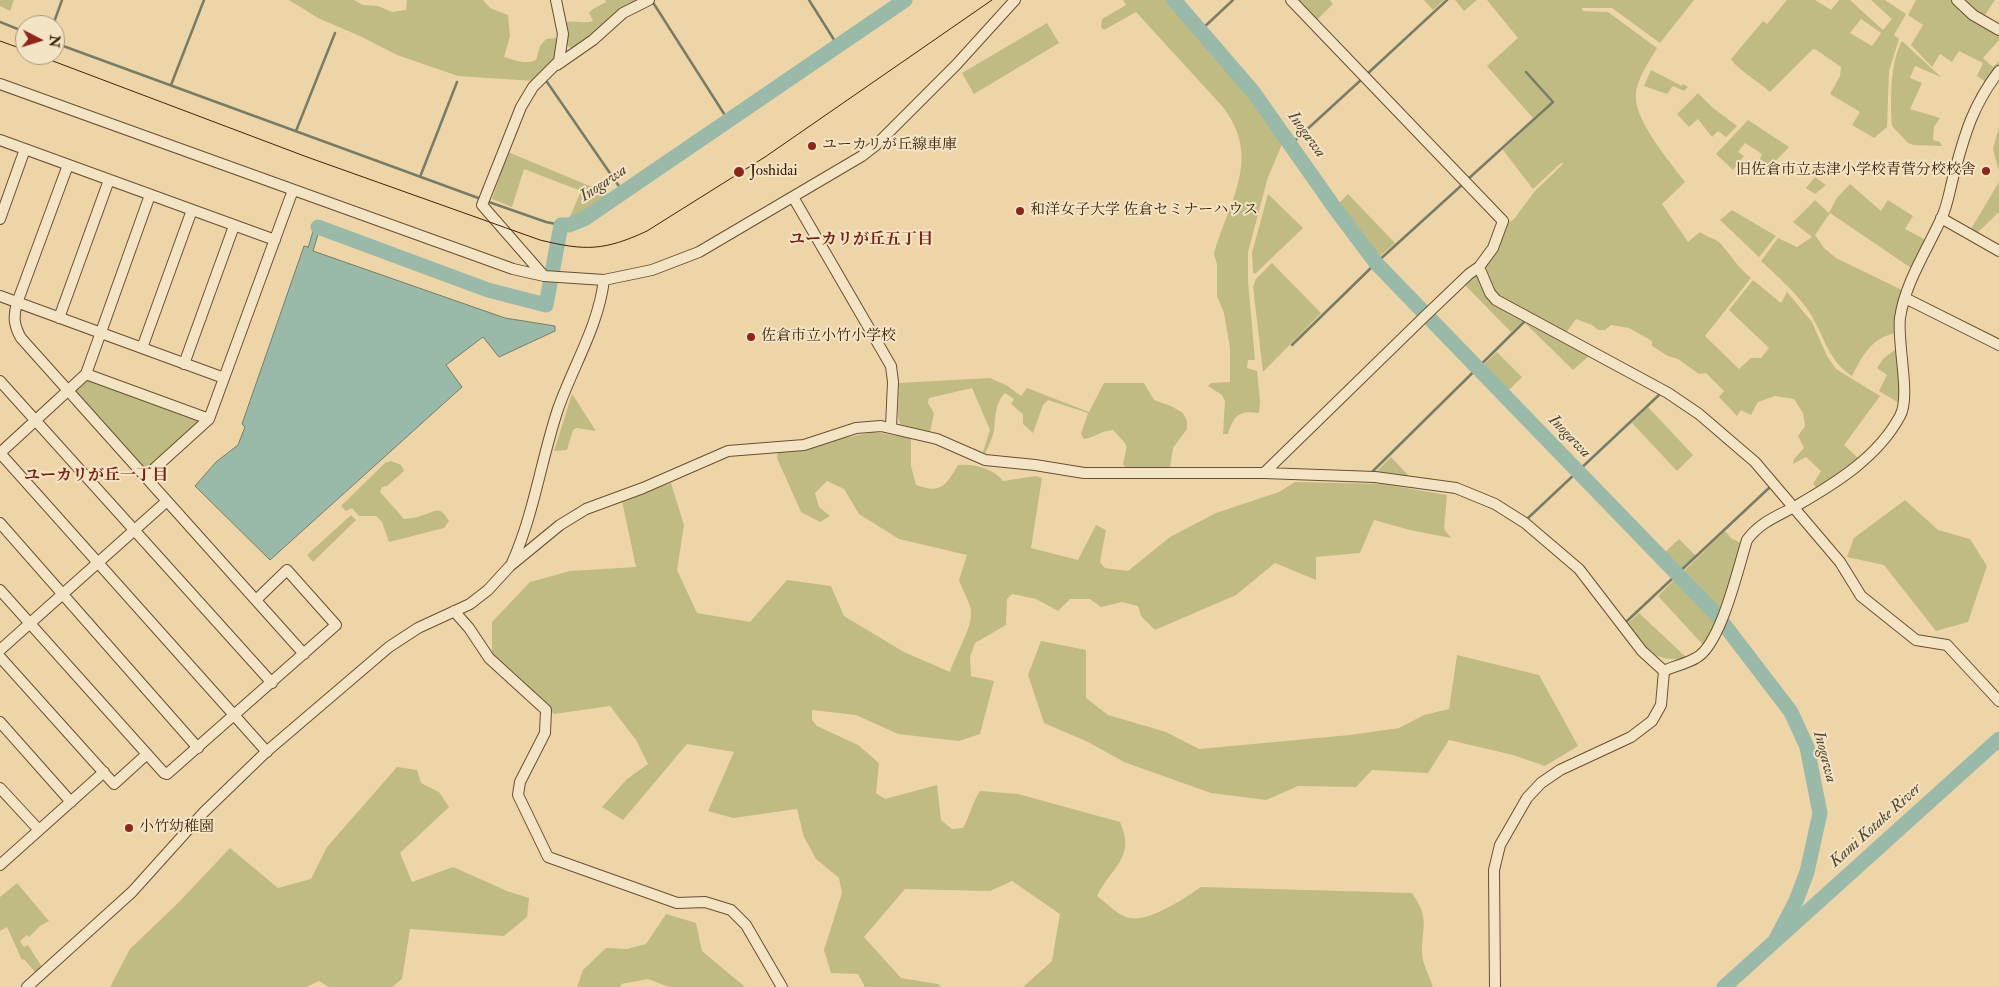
<!DOCTYPE html>
<html>
<head>
<meta charset="utf-8">
<style>
	body { margin:0 }
	#map { position:relative; width:1999px; height:987px; overflow:hidden; background:#eed5a8; font-family:"IM FELL Double Pica",serif }
	canvas { display:block }
	.north { position:absolute; left:15px; top:15px; width:50px; height:50px; box-sizing:border-box; background:#f4e4c6; border:1px solid #ab967b; border-radius:50%; rotate:95deg; font-size:14px; font-weight:700; line-height:20px; text-align:center; color:#3e220a }
	.north::after { content:''; display:block; margin:auto; width:18px; height:22px; background:#8f2418; clip-path:polygon(50% 0,100% 100%,50% 72%,0 100%) }
</style>
</head>
<body>
<div id="map">
<canvas width="1999" height="987"></canvas>
<div class="north">N</div>
</div>
<script>
const g = document.querySelector('canvas').getContext('2d');
g.lineJoin = 'round';
function fill(path, color) { g.fillStyle = color; g.fill(path, 'evenodd'); }
function strokePath(path, color, width, dash) { g.strokeStyle = color; g.lineWidth = width; g.lineCap = dash ? 'butt' : 'round'; g.setLineDash(dash || []); g.stroke(path); }
function write(font, color, halo, rows, align = 'center') {
  g.font = font + ' "IM FELL Double Pica","Noto Serif JP",serif'; g.lineWidth = 4; g.setLineDash([]); g.textBaseline = 'middle'; g.strokeStyle = halo; g.fillStyle = color; for (const [text, x, y, turn = 0] of rows) {
    g.save(); g.translate(x, y); g.rotate((+turn || 0) * Math.PI / 180); g.textAlign = isNaN(turn) ? turn : align; if (halo) g.strokeText(text, 0, 0); g.fillText(text, 0, 0); g.restore();
  }
}
const green = new Path2D(`
	M0 0H14L10 11 0 6Z
	M289 0H354L363 5 378 6 392 12 406 10 407 0H483L490 8 508 15 510 36 504 57C515 60 525 65 536 60L540 46 546 39 555 38 559 43 553 60 534 81 458 76 397 55 362 37 318 18Z
	M605 0H643L574 50 566 45V22C576 20 583 24 593 21L589 13 593 9 606 2Z
	M1123 0H1170L1252 94 1284 140 1268 177 1248 252V281L1255 360H1248L1247 368 1257 371 1260 400 1259 413C1239 410 1234 415 1228 434H1223L1225 401 1222 395 1208 386 1211 383 1230 382V348L1224 313 1217 296V264L1214 254C1229 200 1263 158 1222 106L1136 12 1104 30 1101 27 1102 19 1126 5Z
	M1294 0H1330L1333 4 1315 22Z
	M1424 0H1444L1433 10Z
	M1455 0H1477L1464 11Z
	M1487 0H1694L1660 43 1612 8H1582L1583 11 1608 12 1657 48C1649 62 1635 81 1636 98 1636 122 1670 162 1685 182L1662 204 1688 242 1700 232C1707 237 1715 238 1721 244 1732 257 1737 266 1751 278L1705 336 1739 369 1751 358H1761L1769 348 1729 310 1753 280 1781 303 1787 292 1812 322 1827 356 1836 369 1880 396 1844 445 1858 458 1817 488 1813 484 1821 471 1806 457 1793 464 1794 459 1804 448 1798 436 1805 426 1803 413 1794 399 1775 396 1758 402 1751 415 1741 410 1737 416 1719 397 1724 391 1706 373 1699 374 1678 359 1668 356 1652 346V341L1629 328 1611 325 1605 330H1598L1592 325 1576 319 1566 333 1496 294 1485 265 1504 225 1514 219 1535 191 1563 164 1562 162 1533 189 1503 150 1554 102 1526 71 1551 102 1533 118 1487 66 1518 38Z
	M1787 0H1815L1831 10 1839 0H1850L1883 30 1892 19 1871 0H1885L1906 14 1894 35 1899 39 1889 71 1887 127 1874 138 1852 125 1860 112 1830 94 1840 76 1841 67 1815 49 1812 50 1770 92C1759 82 1737 69 1731 59L1763 21 1767 24ZM1861 19 1881 33 1872 46 1850 33Z
	M1916 0H1954L1999 32V40L1983 58 1993 67 1999 61V65L1986 82 1977 76 1983 63 1959 51 1952 62 1940 54 1932 67 1911 45 1923 25 1908 15Z
	M1959 0H1995L1983 18Z
	M1047 23 1059 43 974 94 962 73Z
	M1902 41 1941 77 1915 66 1910 78 1922 83 1910 109 1940 118 1934 127 1933 140 1940 142 1942 146 1914 145 1908 143 1892 126C1890 101 1890 63 1902 41Z
	M1651 70 1682 86 1683 84 1688 87 1684 91 1673 86 1667 94 1644 86Z
	M1698 93 1713 108 1737 126 1726 137 1718 131 1712 137 1698 119 1689 127 1677 114Z
	M1748 120 1789 147 1764 173 1757 167 1762 154 1745 143 1738 152 1744 156 1733 170 1716 154Z
	M1999 127V172L1993 149Z
	M508 152 614 196 583 216 568 221 581 191 524 169 512 207 492 199Z
	M1815 177 1826 185 1815 194 1806 188Z
	M1999 182V212L1976 234 1971 229Z
	M1850 184 1881 211 1888 200 1913 216 1905 229 1926 240 1914 270 1830 213 1815 235 1824 248 1836 258 1904 291 1896 333C1871 338 1863 355 1852 376 1826 360 1823 329 1805 306 1792 289 1776 275 1761 261L1778 238 1797 247 1812 237 1793 222 1815 200 1829 213 1836 199Z
	M1268 194 1303 228 1255 274 1253 272 1252 253Z
	M1348 194 1395 243 1378 258 1337 205Z
	M1732 210 1776 236 1759 257 1720 220Z
	M1272 263 1321 313 1263 372 1253 287 1256 279Z
	M1475 275 1479 277 1486 293 1524 320 1511 332 1463 283Z
	M1527 321 1590 355 1573 370 1525 323Z
	M1896 349 1901 398 1899 403 1879 391 1887 375 1877 368 1883 359Z
	M1497 352 1522 377 1507 392 1482 366Z
	M83 378 198 419 200 424 147 469H144L75 392V387Z
	M990 378 1006 385 1021 396 1027 388 1089 412 1104 383H1144L1154 400 1171 406 1183 413 1187 421V429L1173 448 1170 468H1126L1123 464C1128 441 1129 448 1113 430 1099 431 1095 438 1084 439L1081 434 1088 413 1048 400 1043 405 1033 433 1023 424V414L1011 404 1014 399 1005 393C994 405 996 417 994 431 992 439 988 447 985 454L983 452 990 430 972 388 929 398 928 403 934 413 930 432 900 424 898 416 899 383Z
	M572 394 596 431 577 428 573 430 567 450 554 451Z
	M1648 407 1693 455 1677 471 1632 423Z
	M874 432 911 438V466L916 485C942 494 945 486 958 465 974 464 993 468 1003 481L1036 476 1042 478 1031 548 1078 560 1096 525 1106 530 1100 562 1105 568 1128 571 1170 537 1216 513 1279 492 1295 482 1383 484 1447 495 1444 529 1451 538 1410 530 1374 520 1360 553 1316 557V580L1275 563 1236 595 1155 630 1141 616 1138 606 1122 602 1101 607 1090 599H1070L1058 611 1036 599 1012 594 1007 599 1006 625 975 643 970 657 971 676 994 681 980 734 959 741 898 734 856 715 812 710V720L817 726 858 745 879 763 876 793 885 799 937 785 941 820 952 829 963 828C970 816 972 803 980 791L1018 794 1120 822C1136 858 1112 866 1097 896 1105 902 1116 913 1126 917 1146 925 1185 898 1201 887L1412 893C1430 919 1422 925 1422 953 1422 963 1430 977 1433 987H1023L1052 961 1060 914 1012 881 990 891 905 889 864 937 901 978 938 984 942 987H865L858 974 831 973 824 950 842 893 839 878 816 859 804 837 797 809 733 818 708 811 734 752 687 744 623 820 602 807 627 779 648 764 636 740 610 706 554 714 522 680 492 654V622L530 582 570 571 636 567 622 501 671 483 684 525 677 570 697 613 750 622 787 580 831 586 844 616 904 652 950 672C955 654 976 624 970 606 967 597 962 589 959 580L967 555 899 539 859 514 844 489 827 481 815 493 819 507 830 516 820 522 801 512 777 458 778 451Z
	M1391 457 1409 476 1375 473Z
	M391 461 401 465 404 471 387 486 382 487 380 492 404 519C410 518 416 518 421 516 435 512 439 504 449 521L444 528 389 542 382 522 376 516H359L352 508 346 511 341 506 385 463Z
	M1905 500 1938 530 1970 539 1987 566 1968 622 1936 631 1884 565 1847 557 1854 538Z
	M351 515 356 520 313 562 307 555Z
	M1725 531 1731 538 1743 544 1720 613 1681 574Z
	M1679 539 1696 556 1679 573 1662 555Z
	M1675 579 1716 622 1704 646 1658 596Z
	M1639 613 1687 658C1652 663 1647 649 1627 624Z
	M1041 641 1086 650V698L1108 715 1166 732 1199 749 1350 735 1399 728 1424 715 1449 709 1457 655 1539 675 1578 746 1545 766 1513 755 1449 740 1428 773 1372 770 1356 787 1298 786 1266 800 1211 793 1124 762 1088 742 1044 723 1028 675Z
	M397 767 417 770 421 783 439 792 449 807 400 853 412 882 453 867 507 891 529 898 527 917 504 936 410 929 402 979 392 987H329L319 981 306 987H110L130 949 179 902 230 848 278 888 311 879 327 847Z
	M17 883 49 921 40 926 29 937 27 935 20 941 24 947 28 945 42 967 36 973 24 959 22 960 7 927 0 931V897Z
	M666 914 696 923 702 951 745 987H669L648 979 621 984 620 987H577L583 970 606 948 627 949 646 944Z`);
const water = new Path2D(`
	M314 229 319 231 313 251 505 318 555 326V331L499 357 483 337 446 365 462 387 270 560 195 486 216 462 238 445 245 427 242 424 304 246 308 247Z`);
const stream = new Path2D(`
	M809 0 838 46
	M654 4 728 120
	M0 22 25 32
	M53 25 62 0
	M1201 30 1233 0
	M55 43 481 199
	M1366 75 1447 0
	M547 82 623 192
	M171 85 204 0
	M296 131 335 33
	M1290 145 1362 79
	M420 177 457 82
	M1467 180 1553 102 1526 72
	M486 201 546 222 561 225
	M1292 345 1376 263 1463 184
	M1372 472 1525 321
	M1527 519 1659 395
	M1627 621 1770 487`);
const river = new Path2D(`
	M1174 0 1254 93 1334 207 1376 263 1716 614 1791 712 1807 747 1820 813 1807 872 1796 901 1776 939
	M318 227 488 290 546 305 561 225H569L584 219 905 0
	M1724 987 1999 739`);
const minor = new Path2D(`
	M1957 0 1973 15 1999 30
	M557 65 593 40 623 13 649 0
	M0 84 513 269 544 276 604 280 652 270 699 252 862 156 876 145 956 65 1015 0
	M0 140 275 240
	M68 165 17 303C13 317 14 326 21 338L304 654
	M793 197 891 366 893 382 891 427
	M1941 218 1999 251
	M0 219 25 149
	M1479 267 1490 293 1496 300 1668 393 1699 414 1755 462 1840 562 1861 596 1916 640 1947 645 1999 701
	M544 276 482 205 521 107 533 87 559 61 563 34 556 0
	M0 296 224 378
	M1905 298 1999 345
	M59 318 109 180
	M142 348 192 210
	M184 364 234 226
	M86 374 150 195
	M0 381 272 683
	M0 453 267 752
	M0 453 86 374 209 419
	M1264 473 1424 317 1469 274 1479 267 1493 248 1503 221 1291 0
	M145 477 209 419 293 190
	M0 523 198 748
	M512 563C534 514 541 460 558 409 574 364 598 327 604 280
	M0 590 164 773 167 774 336 625 287 570 256 600
	M454 611 469 628 489 658 546 710 545 733 520 782 518 795 548 857 677 903 705 902 731 910 746 925 782 987
	M0 650 167 501
	M0 657 114 784 147 754
	M1664 671C1674 666 1686 664 1696 658 1721 645 1738 568 1747 540 1760 522 1778 516 1796 506 1836 483 1878 457 1900 416 1911 396 1897 345 1900 318 1905 283 1927 250 1942 217 1948 204 1950 188 1954 174 1965 133 1973 105 1999 71
	M0 722 71 802
	M0 788 39 830
	M0 865 104 772
	M27 987 132 892 204 812 266 752 389 647 418 628 470 604 488 590 510 566 560 525 586 509 643 488 728 451 804 445 856 428 881 426 937 439 985 460 1035 465 1084 473H1264L1375 477 1456 488 1495 504 1525 523 1579 569 1642 651 1664 671
	M1495 987 1494 870 1500 845 1527 798 1541 783 1560 770 1631 737 1652 721 1661 705 1664 671`);
const tram = new Path2D(`
	M0 41 25 50
	M37 55 307 157 540 240C585 251 604 251 647 231L765 157 992 0`);
const markers = [
	[812,146,5,"#8f2418"],
	[1986,171,5,"#8f2418"],
	[739,172,6,"#8f2418"],
	[1020,211,5,"#8f2418"],
	[751,337,5,"#8f2418"],
	[129,828,5,"#8f2418"]
];
const poiNames = [
	["ユーカリが丘線車庫",822,146],
	["旧佐倉市立志津小学校青菅分校校舎",1976,171,"right"],
	["Joshidai",750,172],
	["和洋女子大学 佐倉セミナーハウス",1030,211],
	["佐倉市立小竹小学校",761,337],
	["小竹幼稚園",139,828]
];
const waterNames = [
	["Inogawa",1306,135,54],
	["Inogawa",604,184,-34],
	["Inogawa",1569,437,46],
	["Inogawa",1824,757,75],
	["Kami Kotake River",1876,826,-42]
];
const neighbourhoodNames = [
	["ユーカリが丘五丁目",861,241],
	["ユーカリが丘一丁目",96,477]
];
fill(green, '#c0bb83');
fill(water, '#99b9a9');
strokePath(water, '#757d69', 1);
strokePath(stream, '#757d69', 2.5);
strokePath(river, '#99b9a9', 15);
strokePath(minor, '#6a4f32', 12);
strokePath(minor, '#f4e4c6', 10);
strokePath(tram, '#3e220a', 1);
for (const [x, y, r, color] of markers) { const dot = new Path2D(); dot.arc(x, y, r, 0, 2 * Math.PI); g.fillStyle = color; g.fill(dot); strokePath(dot, '#f4e4c6', 2); }
write('15px', '#3e220a', '#f4e4c6', poiNames, 'left');
write('italic 16px', '#554832', '#f4e4c6', waterNames);
write('bold 16px', '#7a1f14', '#f4e4c6', neighbourhoodNames);
</script>
</body>
</html>
